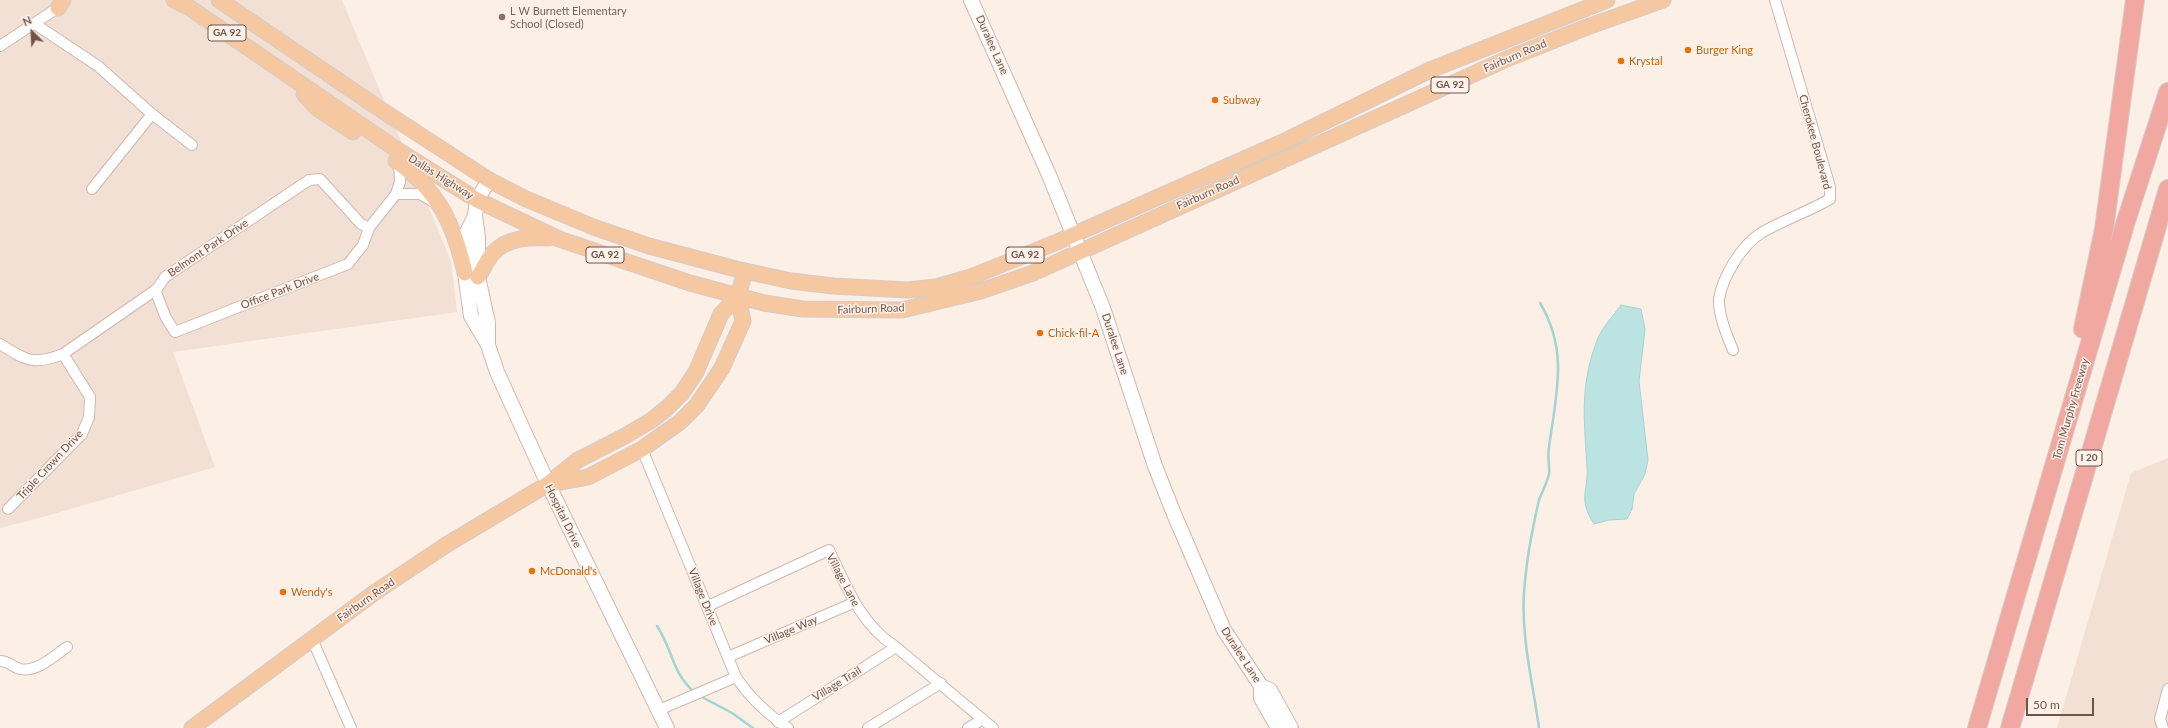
<!DOCTYPE html>
<html>
<head>
<meta charset="utf-8">
<style>
	body { margin:0 }
	#map { position:relative; width:2168px; height:728px; overflow:hidden; background:#fbefe6; font-family:Lato,sans-serif }
	canvas { display:block }
	.north { position:absolute; left:12px; top:12px; width:40px; height:40px; -webkit-text-stroke:3px #fef3eb; paint-order:stroke; rotate:336deg; font-size:11px; font-weight:700; line-height:16px; text-align:center; color:#72534c }
	.north::after { content:''; display:block; margin:auto; width:14px; height:18px; background:#72534c; clip-path:polygon(50% 0,100% 100%,50% 72%,0 100%) }
	.scale { position:absolute; left:2026px; top:698px; width:68px; height:18px; box-sizing:border-box; border:2px solid #72534c; border-top:0; padding-left:5px; font-size:12px; line-height:14px; white-space:nowrap; color:#72534c; -webkit-text-stroke:3px #fef3eb; paint-order:stroke }
</style>
</head>
<body>
<div id="map">
<canvas width="2168" height="728"></canvas>
<div class="north">N</div>
<div class="scale">50 m</div>
</div>
<script>
const g = document.querySelector('canvas').getContext('2d');
g.lineJoin = 'round';
function fill(path, color) { g.fillStyle = color; g.fill(path, 'evenodd'); }
function strokePath(path, color, width, dash) { g.strokeStyle = color; g.lineWidth = width; g.lineCap = dash ? 'butt' : 'round'; g.setLineDash(dash || []); g.stroke(path); }
function write(font, color, halo, rows, align = 'center') {
  g.font = font + ' Lato,sans-serif'; g.lineWidth = 3; g.setLineDash([]); g.textBaseline = 'middle'; g.strokeStyle = halo; g.fillStyle = color; for (const [text, x, y, turn = 0] of rows) {
    g.save(); g.translate(x, y); g.rotate((+turn || 0) * Math.PI / 180); g.textAlign = isNaN(turn) ? turn : align; if (halo) g.strokeText(text, 0, 0); g.fillText(text, 0, 0); g.restore();
  }
}
const residential = new Path2D(`
	M0 0H342L451 261 457 312 173 352 215 467 43 517 0 528Z
	M2168 458V728H2057L2131 473Z`);
const water = new Path2D(`
	M1621 305 1641 309 1645 329 1639 381 1648 460 1645 474 1634 494 1632 509 1627 519 1609 520 1594 524C1577 498 1589 491 1587 466 1584 420 1580 387 1596 343 1600 330 1613 316 1621 305Z`);
const stream = new Path2D(`
	M657 626C673 650 671 671 694 692
	M700 696 732 713 753 728
	M1539 728C1533 683 1521 638 1524 593 1526 562 1532 530 1539 500 1542 492 1547 483 1549 474 1550 466 1547 456 1549 447 1556 395 1569 351 1540 303`);
const street = new Path2D(`
	M35 24 98 66 152 114 192 145
	M0 46 62 5
	M92 189 152 114
	M396 194H420L434 202
	M155 290 166 318 175 332 348 264 363 245 369 228 396 194 400 182 399 163
	M0 344C25 360 33 366 63 354L157 289 165 277 309 180 320 179 361 224 369 228
	M1733 350C1727 337 1718 313 1719 299 1723 276 1741 246 1761 233 1783 220 1808 212 1830 199V187L1775 0
	M642 449 736 677C750 698 767 714 788 728
	M8 509 82 434 89 417 90 397 63 354
	M708 606 829 550C846 586 861 625 896 647L993 728
	M312 639 351 728
	M728 657 853 603
	M0 661C9 661 12 667 20 669 36 673 54 656 67 647
	M659 710 736 677
	M778 722 896 647
	M868 728 941 683
	M968 728 983 719
	M2163 728 2160 719 2168 689`);
const secondary = new Path2D(`
	M971 0 1049 175 1103 308 1155 466 1174 514 1224 630 1261 686 1270 690 1291 728
	M489 180 477 200 475 216 466 234 465 273 471 316 488 345 497 372 548 484 667 728
	M475 216 478 237V277L488 323V344
	M1261 686V698L1278 728`);
const primary = new Path2D(`
	M174 0 190 8 399 151 477 200 559 239 690 283 764 303 803 309 902 310 981 291 1033 273 1509 58 1587 27 1663 0
	M219 0 380 109 489 180 526 199 596 228 649 246 736 269 791 281 833 286 908 290 936 287 971 277 1057 242 1287 140 1430 70 1607 0
	M58 8 63 0
	M304 94 318 109 353 132
	M396 161C438 190 454 224 465 273
	M478 277C483 270 487 259 493 253 508 237 530 237 549 238
	M551 484 588 477 642 449 680 422 697 405 722 368 743 321 738 296
	M192 728 374 593 446 545 548 484 578 460 625 436 652 420 667 408 682 393 696 372 721 314 738 296 745 271`);
const highway = new Path2D(`
	M2083 329 2104 229 2135 0
	M1977 728 2126 221 2168 92
	M2010 728 2168 189`);
const markers = [
	[502,17,4,"#8d6e63"],
	[1688,50,4,"#e8710a"],
	[1621,61,4,"#e8710a"],
	[1215,100,4,"#e8710a"],
	[1040,333,4,"#e8710a"],
	[532,571,4,"#e8710a"],
	[283,592,4,"#e8710a"]
];
const shields = [
	[227,33,38],
	[1450,85,38],
	[605,255,38],
	[1025,255,38],
	[2089,458,26]
];
const shieldNames = [
	["GA 92",227,33],
	["GA 92",1450,85],
	["GA 92",605,255],
	["GA 92",1025,255],
	["I 20",2089,458]
];
const educationNames = [
	["L W Burnett Elementary",510,11],
	["School (Closed)",510,24]
];
const streetNames = [
	["Duralee Lane",992,45,66],
	["Fairburn Road",1515,56,-23],
	["Cherokee Boulevard",1815,142,75],
	["Dallas Highway",441,177,32],
	["Fairburn Road",1208,193,-24],
	["Belmont Park Drive",208,248,-34],
	["Office Park Drive",280,291,-21],
	["Fairburn Road",871,309,-2],
	["Duralee Lane",1115,344,72],
	["Tom Murphy Freeway",2071,409,-74],
	["Triple Crown Drive",50,465,-47],
	["Hospital Drive",563,516,64],
	["Village Lane",843,580,62],
	["Village Drive",703,597,68],
	["Fairburn Road",366,600,-35],
	["Village Way",791,630,-23],
	["Duralee Lane",1241,655,57],
	["Village Trail",837,684,-32]
];
const foodNames = [
	["Burger King",1696,50],
	["Krystal",1629,61],
	["Subway",1223,100],
	["Chick-fil-A",1048,333],
	["McDonald's",540,571],
	["Wendy's",291,592]
];
fill(residential, '#f2e0d4');
fill(water, '#bbe3e2');
strokePath(water, '#a2d4d3', 1);
strokePath(stream, '#a2d4d3', 2.5);
strokePath(street, '#ceb8b0', 12);
strokePath(secondary, '#d0b7ad', 16);
strokePath(primary, '#d5cbc9', 17);
strokePath(highway, '#d5cbc9', 20);
strokePath(street, '#fff', 10);
strokePath(secondary, '#fff', 14);
strokePath(primary, '#f5c8a2', 15);
strokePath(highway, '#f1a8a1', 18);
for (const [x, y, r, color] of markers) { const dot = new Path2D(); dot.arc(x, y, r, 0, 2 * Math.PI); g.fillStyle = color; g.fill(dot); strokePath(dot, '#fef3eb', 1.5); }
for (const [x, y, w] of shields) { const box = new Path2D(); box.roundRect(x - w / 2, y - 8, w, 16, 3); g.fillStyle = '#fef3eb'; g.fill(box); strokePath(box, '#72534c', 1); }
write('bold 10px', '#72534c', null, shieldNames);
write('11px', '#785e54', '#fef3eb', educationNames, 'left');
write('11px', '#72534c', '#fef3eb', streetNames);
write('11px', '#c56008', '#fef3eb', foodNames, 'left');
</script>
</body>
</html>
